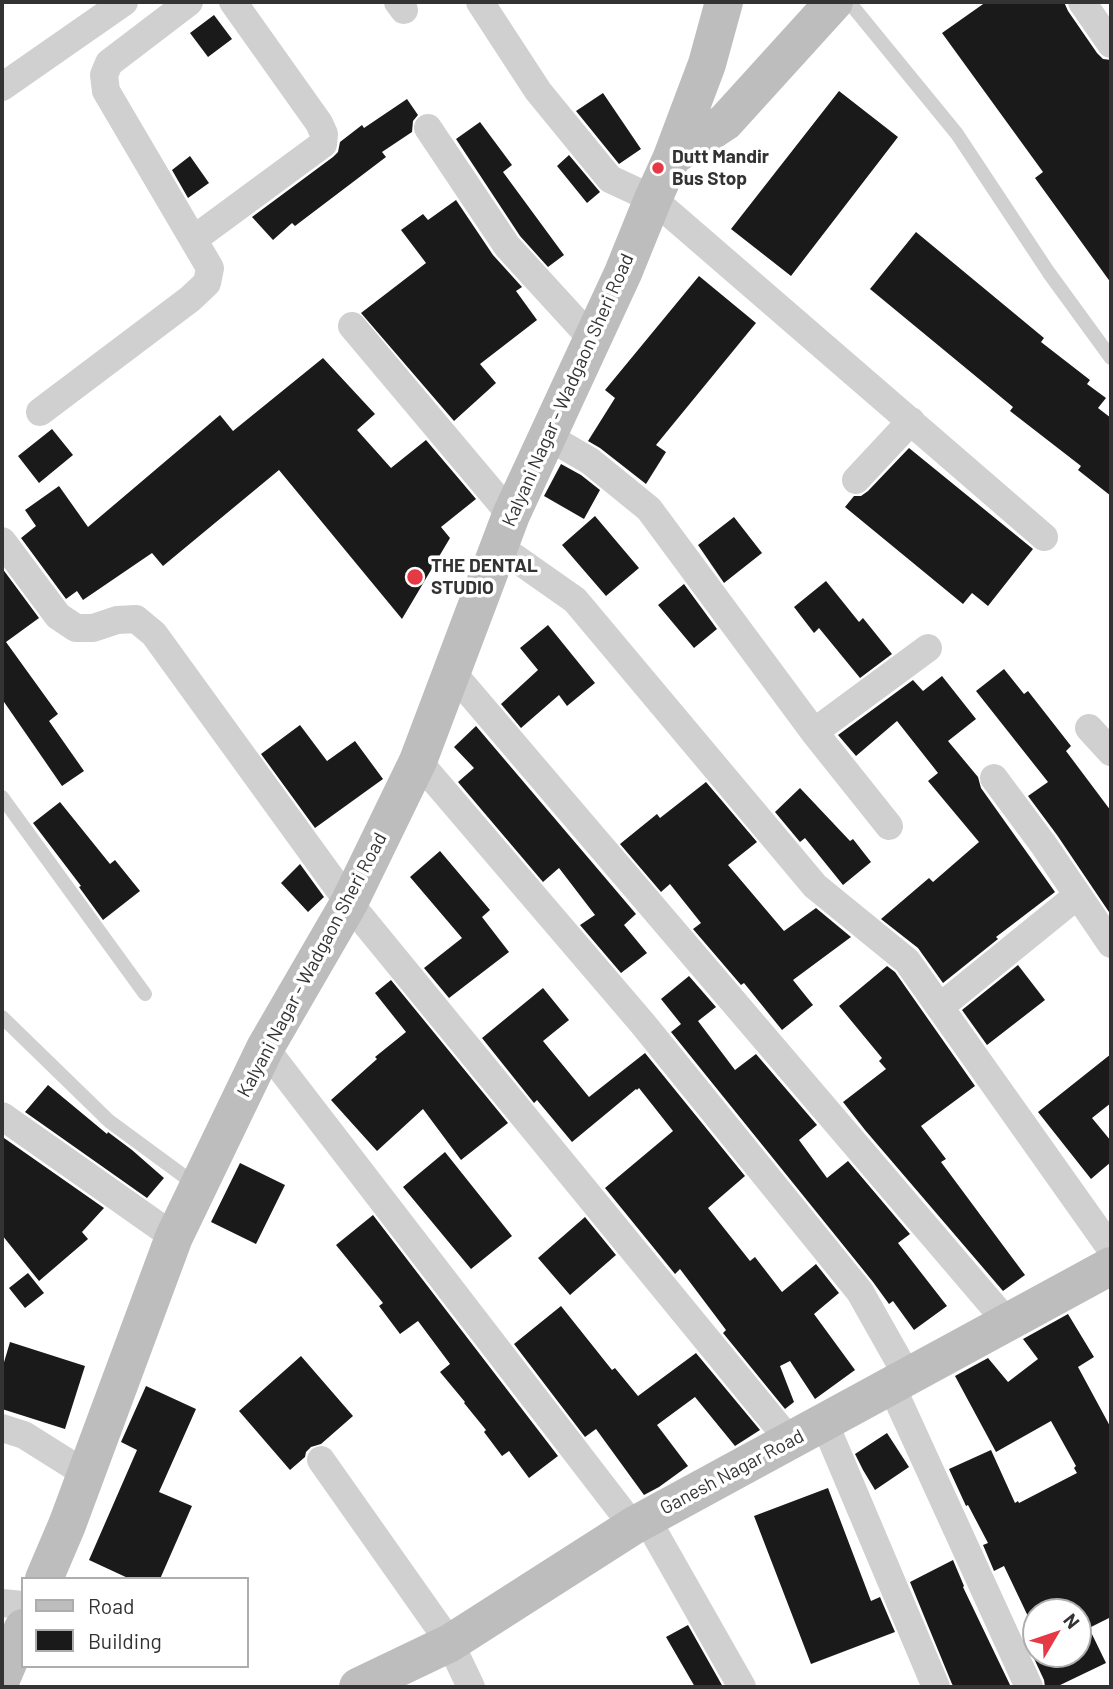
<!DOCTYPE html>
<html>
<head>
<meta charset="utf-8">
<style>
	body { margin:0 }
	#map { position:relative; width:1113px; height:1689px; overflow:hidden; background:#fff; font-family:Barlow,sans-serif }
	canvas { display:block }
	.frame { position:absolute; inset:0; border:4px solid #333; pointer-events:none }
	.legend { position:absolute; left:21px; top:1577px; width:228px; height:91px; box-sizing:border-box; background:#fff; border:2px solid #adadad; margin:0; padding:9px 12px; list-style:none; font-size:21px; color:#333 }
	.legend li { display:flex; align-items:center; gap:14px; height:35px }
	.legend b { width:35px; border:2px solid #adadad }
	.north { position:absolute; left:1022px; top:1598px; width:70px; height:70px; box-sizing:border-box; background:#fff; border:2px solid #adadad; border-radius:50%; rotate:51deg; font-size:19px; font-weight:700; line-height:28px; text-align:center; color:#333 }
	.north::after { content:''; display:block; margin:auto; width:24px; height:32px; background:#e63946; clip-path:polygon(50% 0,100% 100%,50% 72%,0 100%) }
</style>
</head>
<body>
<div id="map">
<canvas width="1113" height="1689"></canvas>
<div class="frame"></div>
<ul class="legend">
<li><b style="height:9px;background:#bdbdbd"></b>Road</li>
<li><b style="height:19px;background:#1a1a1a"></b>Building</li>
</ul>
<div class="north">N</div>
</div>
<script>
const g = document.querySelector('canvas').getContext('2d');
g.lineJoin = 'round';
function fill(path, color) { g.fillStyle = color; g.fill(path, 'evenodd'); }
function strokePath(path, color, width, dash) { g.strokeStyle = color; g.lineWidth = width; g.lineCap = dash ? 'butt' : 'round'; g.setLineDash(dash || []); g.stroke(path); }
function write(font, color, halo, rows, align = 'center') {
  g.font = font + ' Barlow,sans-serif'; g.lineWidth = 7; g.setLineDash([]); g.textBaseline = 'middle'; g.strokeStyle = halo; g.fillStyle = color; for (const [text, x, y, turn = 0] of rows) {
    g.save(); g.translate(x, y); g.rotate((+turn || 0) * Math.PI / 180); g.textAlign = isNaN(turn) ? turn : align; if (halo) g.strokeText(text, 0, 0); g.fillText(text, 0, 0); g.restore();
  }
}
const building = new Path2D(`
	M986 2H1064L1068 11 1097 53 1103 59 1111 60V283L1035 178 1043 172 942 33Z
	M214 15 232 39 208 57 190 33Z
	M839 91 898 137 791 276 731 229Z
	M603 93 641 149 619 164 576 111Z
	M407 99 418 115 413 121 412 132 382 152 386 157 295 226 292 223 273 240 252 217 333 157 338 152 340 142 362 125 364 128Z
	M480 122 512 165 503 172 564 255 548 267 520 236 456 139Z
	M569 155 600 192 587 203 557 166Z
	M190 156 209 183 188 198 172 170Z
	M456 200 493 255 522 287 516 291 537 320 480 364 496 383 454 421 361 313 426 263 401 230 423 214 428 220Z
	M916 232 1044 338 1041 342 1090 380 1087 384 1106 398 1098 408 1111 418V496L1078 470 1081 466 1010 411 1013 407 870 289Z
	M699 276 756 323 656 445 666 452 646 484 600 448 588 441 615 398 605 390Z
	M323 358 375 414 357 430 391 468 426 440 476 499 441 527 450 538 402 619 279 470 163 566 152 553 83 600 77 591 66 599 21 538 36 526 25 510 59 486 88 527 220 415 233 431Z
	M52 429 73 455 39 483 18 456Z
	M909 448 1033 549 988 606 972 593 963 604 845 507 854 496H861L868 491Z
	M561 464 581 475 600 490 584 519 544 496Z
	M595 516 639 568 606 596 562 545Z
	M734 517 762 553 724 583 698 545Z
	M2 568 39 618 6 642 58 714 49 721 84 771 62 786 2 699Z
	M826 581 859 622 863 618 892 654 860 678 819 628 814 633 794 607Z
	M684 584 717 629 694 648 658 605Z
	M548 625 595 683 567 706 559 695 521 728 501 704 538 670 520 648Z
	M1004 669 1024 694 1028 691 1071 746 1066 751 1111 811V915L1057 835 1028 796 1048 782 976 691Z
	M942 676 976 719 948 741 978 777 981 788 1055 892 996 937 998 939 943 983 918 948 881 919 929 878 933 882 979 842 928 781 938 773 897 721 856 756 838 735 913 680 923 691Z
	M300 725 327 761 355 741 383 779 315 828 261 754Z
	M476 726 636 914 624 925 647 953 621 973 580 925 595 915 559 868 543 882 458 782 474 768 454 747Z
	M706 782 757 842 728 865 784 931 816 908 851 937 793 980 813 1005 782 1030 744 983 741 985 693 929 701 923 670 884 661 892 620 844 657 814 660 818Z
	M800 788 850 841 853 839 871 862 843 885 805 838 800 842 775 812Z
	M60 802 110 864 115 860 140 891 103 920 79 887 81 886 33 823Z
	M440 851 490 910 482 917 509 952 449 998 424 968 462 938 410 877Z
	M300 864 324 897 308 912 281 883Z
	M1018 965 1045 1000 987 1045 962 1010Z
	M887 966 895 972 975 1086 921 1126 946 1159 941 1162 1025 1275 1003 1291 865 1130 843 1102 886 1069 879 1061 882 1058 839 1006Z
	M689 976 716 1007 698 1021 735 1070 756 1054 817 1125 799 1140 827 1178 848 1161 910 1234 898 1243 947 1306 914 1330 893 1301 889 1304 873 1282 671 1032 681 1024 661 999Z
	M391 980 508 1123 461 1160 423 1109 377 1151 331 1100 377 1059 375 1057 406 1032 375 993Z
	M543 988 569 1020 543 1041 589 1097 645 1053 745 1176 708 1208 750 1261 755 1257 782 1292 816 1264 839 1293 814 1314 855 1370 815 1399 790 1361 780 1366 794 1402 785 1409 723 1333 726 1330 680 1269 675 1274 605 1188 673 1131 639 1088 637 1090 636 1089 572 1142 537 1100 534 1103 482 1038Z
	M1111 1054V1103L1092 1118 1111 1141V1162L1091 1179 1038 1112Z
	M48 1085 107 1134 108 1132 132 1150 164 1178 147 1198 25 1112Z
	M4 1138 104 1208 82 1232 88 1239 39 1281 2 1235V1140Z
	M445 1152 512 1236 471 1269 403 1187Z
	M240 1163 285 1185 256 1244 211 1222Z
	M373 1215 558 1456 529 1478 509 1451 502 1456 484 1432 486 1430 464 1403 465 1402 440 1372 450 1364 418 1321 400 1334 379 1306 383 1303 336 1245Z
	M585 1217 616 1255 570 1295 538 1258Z
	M28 1273 44 1293 25 1308 9 1288Z
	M561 1306 612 1370 615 1368 638 1396 696 1353 760 1430 735 1446 695 1397 657 1425 688 1466 659 1487 644 1495 596 1429 585 1437 514 1344Z
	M1068 1314 1094 1357 1078 1367 1111 1428V1617L1089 1628 1106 1663 1056 1687H1045L1044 1680 1024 1637 1035 1631 1004 1566 994 1571 983 1545 988 1543 968 1505 966 1506 949 1469 991 1450 1015 1503 1018 1501 1019 1503 1077 1473 1074 1468 1076 1466 1051 1421 996 1452 955 1376 988 1358 1008 1382 1038 1359 1023 1339ZM1036 1612H1078V1654H1036Z
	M10 1342 85 1366 65 1429 2 1409V1369Z
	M301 1356 353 1416 321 1444 311 1447 306 1452 305 1457 290 1470 239 1411Z
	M146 1386 196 1409 159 1492 192 1506 160 1579H130L89 1560 137 1450 121 1442Z
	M887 1433 909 1467 875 1490 863 1470 855 1454Z
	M828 1488 871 1601 880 1597 895 1632 811 1664 754 1516Z
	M953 1560 964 1586 963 1587 1011 1687H954L952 1684 910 1582Z
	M688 1625 723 1687H695L666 1637Z`);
const lane = new Path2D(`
	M849 2 957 134 1049 273 1111 358
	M2 797 145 994
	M2 1017 109 1121 196 1185`);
const street = new Path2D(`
	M398 2 404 10
	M480 2 538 91 610 179 653 199 1044 537
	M1082 2 1111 44
	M2 87 124 2
	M428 128 507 246 592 339
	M194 239 323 144 324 134 319 123 233 2
	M352 326 511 515
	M40 412 190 299 207 283 210 268 106 91 104 75 109 63 189 2
	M547 436 590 461 649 509 814 732 889 826
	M856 480 911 421
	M2 541 58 616 76 628H93L117 620 136 619 154 634 349 903 790 1441
	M498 546 575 600 815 886 907 961 1111 1249
	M451 671 1007 1322
	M1089 728 1111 752
	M814 732 928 648
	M418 761 643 1024 860 1292 908 1377
	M994 778 1043 844 1111 944
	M940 1007 1078 895
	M265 1048 633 1526
	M2 1116 174 1237
	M891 1385 1029 1687
	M824 1422 936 1687
	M2 1428 24 1435 86 1474
	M321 1460 450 1643 471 1687
	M646 1518 742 1687
	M2 1603 23 1605`);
const secondary = new Path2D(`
	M672 157 725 122 834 2
	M44 1579 67 1525 174 1237 265 1048 349 903 418 761 511 515 623 273 653 199 672 157 707 64 724 2
	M2 1677 23 1628
	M358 1687 450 1643 633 1526 1111 1266`);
const markers = [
	[658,168,7,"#e63946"],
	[415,577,9,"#e63946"]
];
const poiNames = [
	["Dutt Mandir",672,157],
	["Bus Stop",672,179],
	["THE DENTAL",431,566],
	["STUDIO",431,588]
];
const streetNames = [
	["Kalyani Nagar - Wadgaon Sheri Road",568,390,-66],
	["Kalyani Nagar - Wadgaon Sheri Road",312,965,-62],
	["Ganesh Nagar Road",732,1472,-28]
];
fill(building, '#1a1a1a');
strokePath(lane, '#d0d0d0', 14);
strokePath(street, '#d0d0d0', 28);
strokePath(secondary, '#bdbdbd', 38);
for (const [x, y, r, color] of markers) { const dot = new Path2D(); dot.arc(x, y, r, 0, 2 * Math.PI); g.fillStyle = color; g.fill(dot); strokePath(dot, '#fff', 2.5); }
write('bold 19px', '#333', '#fff', poiNames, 'left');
write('19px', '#333', '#fff', streetNames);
</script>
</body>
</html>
